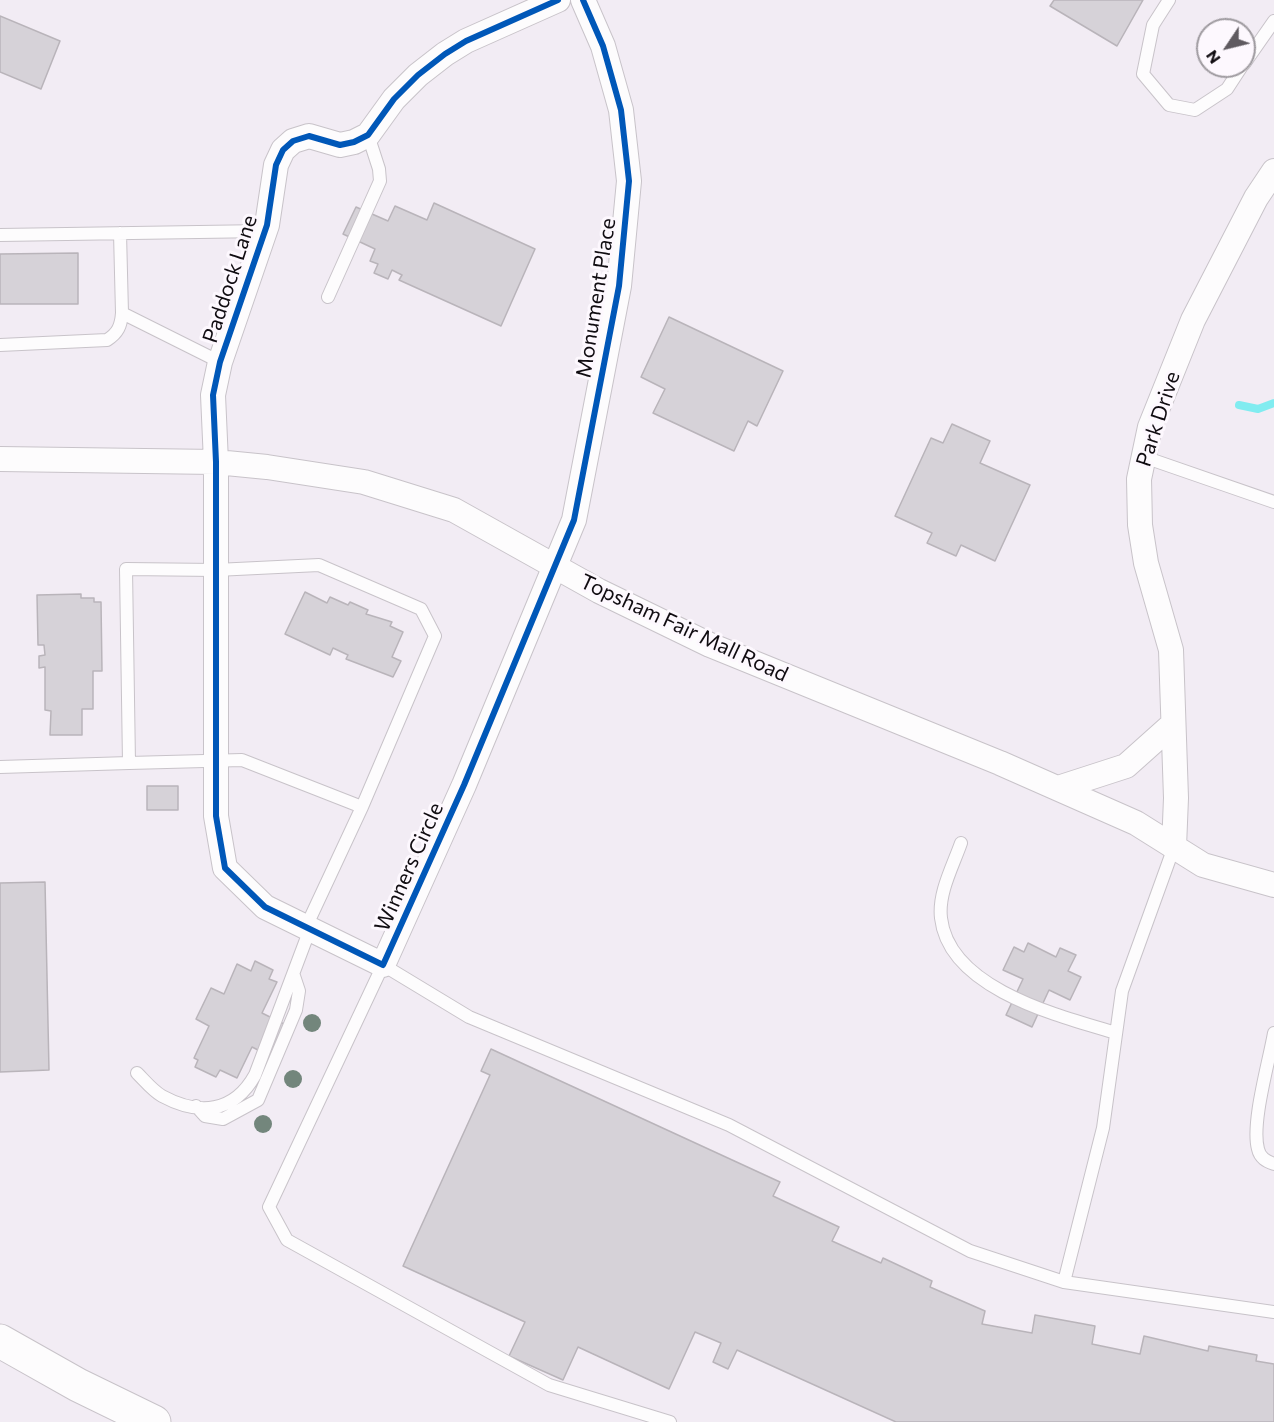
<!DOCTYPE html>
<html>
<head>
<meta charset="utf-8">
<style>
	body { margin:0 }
	#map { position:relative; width:1274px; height:1422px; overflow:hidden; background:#f2ecf4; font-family:Commissioner,sans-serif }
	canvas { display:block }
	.north { position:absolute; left:1196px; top:18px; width:60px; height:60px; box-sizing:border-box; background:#fdf8fe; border:2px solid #9e9a9f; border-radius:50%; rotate:235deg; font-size:16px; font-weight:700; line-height:24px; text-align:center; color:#100c11 }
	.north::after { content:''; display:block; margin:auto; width:21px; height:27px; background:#5f5a60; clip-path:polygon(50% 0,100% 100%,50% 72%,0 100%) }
</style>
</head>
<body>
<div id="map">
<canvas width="1274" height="1422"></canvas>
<div class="north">N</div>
</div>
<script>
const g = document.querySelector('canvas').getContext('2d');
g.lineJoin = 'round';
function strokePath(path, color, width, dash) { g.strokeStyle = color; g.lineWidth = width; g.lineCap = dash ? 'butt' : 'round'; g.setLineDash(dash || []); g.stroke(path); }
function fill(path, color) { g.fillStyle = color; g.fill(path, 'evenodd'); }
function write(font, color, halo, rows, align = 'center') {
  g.font = font + ' Commissioner,sans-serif'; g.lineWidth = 6; g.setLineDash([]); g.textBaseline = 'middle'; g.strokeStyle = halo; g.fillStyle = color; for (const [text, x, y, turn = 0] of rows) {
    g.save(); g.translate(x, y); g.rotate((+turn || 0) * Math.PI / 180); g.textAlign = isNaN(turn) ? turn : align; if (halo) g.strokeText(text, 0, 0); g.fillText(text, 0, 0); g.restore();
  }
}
const stream = new Path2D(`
	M1239 405 1258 409 1274 403`);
const building = new Path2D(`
	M1054 0H1143L1117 46 1050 6Z
	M0 16 60 41 41 89 0 72Z
	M434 203 535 249 501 326 399 280 402 275 392 270 388 279 374 273 378 264 370 261 375 249 343 234 356 207 388 221 395 206 427 220Z
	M78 253V304H0V254Z
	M669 317 783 371 757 426 748 421 734 451 653 413 665 389 641 377Z
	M952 424 990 441 980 463 1030 485 995 561 961 545 956 556 927 543 932 533 895 516 931 438 943 443Z
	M305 592 327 603 330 597 348 605 350 602 368 610 366 614 392 622 390 626 403 632 392 657 401 661 393 677 346 659 348 655 333 648 330 655 285 634Z
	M81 594V598H94V602H101L102 671H93V709H82V735H50L51 711 45 710V667L39 668V656L45 655 44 645H38L37 595Z
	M147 786H178V810H147Z
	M45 882 49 1070 0 1072V883Z
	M1028 943 1056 957 1060 948 1076 955 1068 971 1081 977 1070 1000 1049 990 1032 1027 1006 1015 1023 979 1003 970 1014 947 1024 952Z
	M255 961 273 970 269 979 277 982 262 1013 292 1028 276 1059 252 1047 237 1078 220 1070 216 1077 195 1067 198 1060 194 1058 209 1026 196 1019 211 988 224 994 237 964 251 971Z
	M491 1049 780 1182 773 1196 839 1227 832 1241 881 1263 883 1258 932 1281 930 1287 985 1311 982 1324 1032 1333 1035 1315 1095 1326 1092 1344 1140 1354 1144 1336 1208 1351 1209 1346 1257 1355 1256 1361 1274 1364V1422H896L737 1350 728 1369 713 1362 721 1343 695 1332 669 1389 578 1347 563 1380 509 1356 525 1322 403 1266 490 1075 481 1071Z`);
const service = new Path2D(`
	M1169 0 1153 25 1143 74 1169 105 1195 110 1227 89 1242 66
	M1244 64 1274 21
	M0 235 265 231
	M328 297 380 181 379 169 368 135
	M122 313 220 362
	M0 345 107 340C118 333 121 326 122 313L120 233
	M1144 457 1274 502
	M129 763 242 760 362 807
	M0 767 129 763 126 569 216 570 319 565 421 609 435 636 362 807 306 927
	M961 843C953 866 938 893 941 918 949 989 1059 1016 1116 1033
	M1274 1033C1269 1062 1251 1123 1258 1149 1260 1158 1266 1161 1274 1164
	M137 1073C145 1081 153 1091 162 1096 199 1116 234 1113 255 1075L310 929
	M196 1106 205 1116 223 1119 258 1100 296 1010 299 991 294 976
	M1064 1282 1103 1128 1122 991 1174 847
	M670 1422 549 1385 287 1240 269 1207 383 965 469 1017 729 1125 970 1251 1064 1282 1274 1312`);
const minor = new Path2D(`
	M558 0 466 41 445 54 418 75 394 99 368 135 354 142 340 145 309 136 293 141 283 150 276 165 267 225 220 362 213 395 216 462V816L225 868 265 907 383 965 464 785 574 520 619 286 629 181 621 110 603 46 583 0
	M0 459 216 462 267 467 364 482 454 510 599 591 710 645 1000 763 1136 823 1203 865 1274 885
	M1058 788 1126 766 1173 724
	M1174 847 1176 798 1171 650 1146 563 1140 525 1139 479 1150 427 1193 320 1256 198 1274 171`);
const motorway = new Path2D(`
	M0 1341 78 1385 154 1422`);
const cycleway = new Path2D(`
	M558 0 466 41 445 54 418 75 394 99 368 135 354 142 340 145 309 136 293 141 283 150 276 165 267 225 220 362 213 395 216 462V816L225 868 265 907 383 965 464 785 574 520 619 286 629 181 621 110 603 46 583 0`);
const trees = [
	[312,1023],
	[293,1079],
	[263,1124]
];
const streetNames = [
	["Paddock Lane",230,279,-72],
	["Monument Place",596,298,-81],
	["Park Drive",1158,419,-72],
	["Topsham Fair Mall Road",684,628,25],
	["Winners Circle",409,867,-66]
];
strokePath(stream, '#81ecf0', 8);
fill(building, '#d6d2d8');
strokePath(building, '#b9b4ba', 1.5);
strokePath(service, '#c8c3c9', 14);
strokePath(minor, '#c8c3c9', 26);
strokePath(motorway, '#c8c3c9', 35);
strokePath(service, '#fdfcfd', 12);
strokePath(minor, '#fdfcfd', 24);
strokePath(motorway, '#fdfcfd', 33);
strokePath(cycleway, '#0057b8', 6);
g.fillStyle = '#73867c';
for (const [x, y] of trees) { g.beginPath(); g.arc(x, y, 9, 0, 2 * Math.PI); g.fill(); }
write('21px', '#100c11', '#fdf8fe', streetNames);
</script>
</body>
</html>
